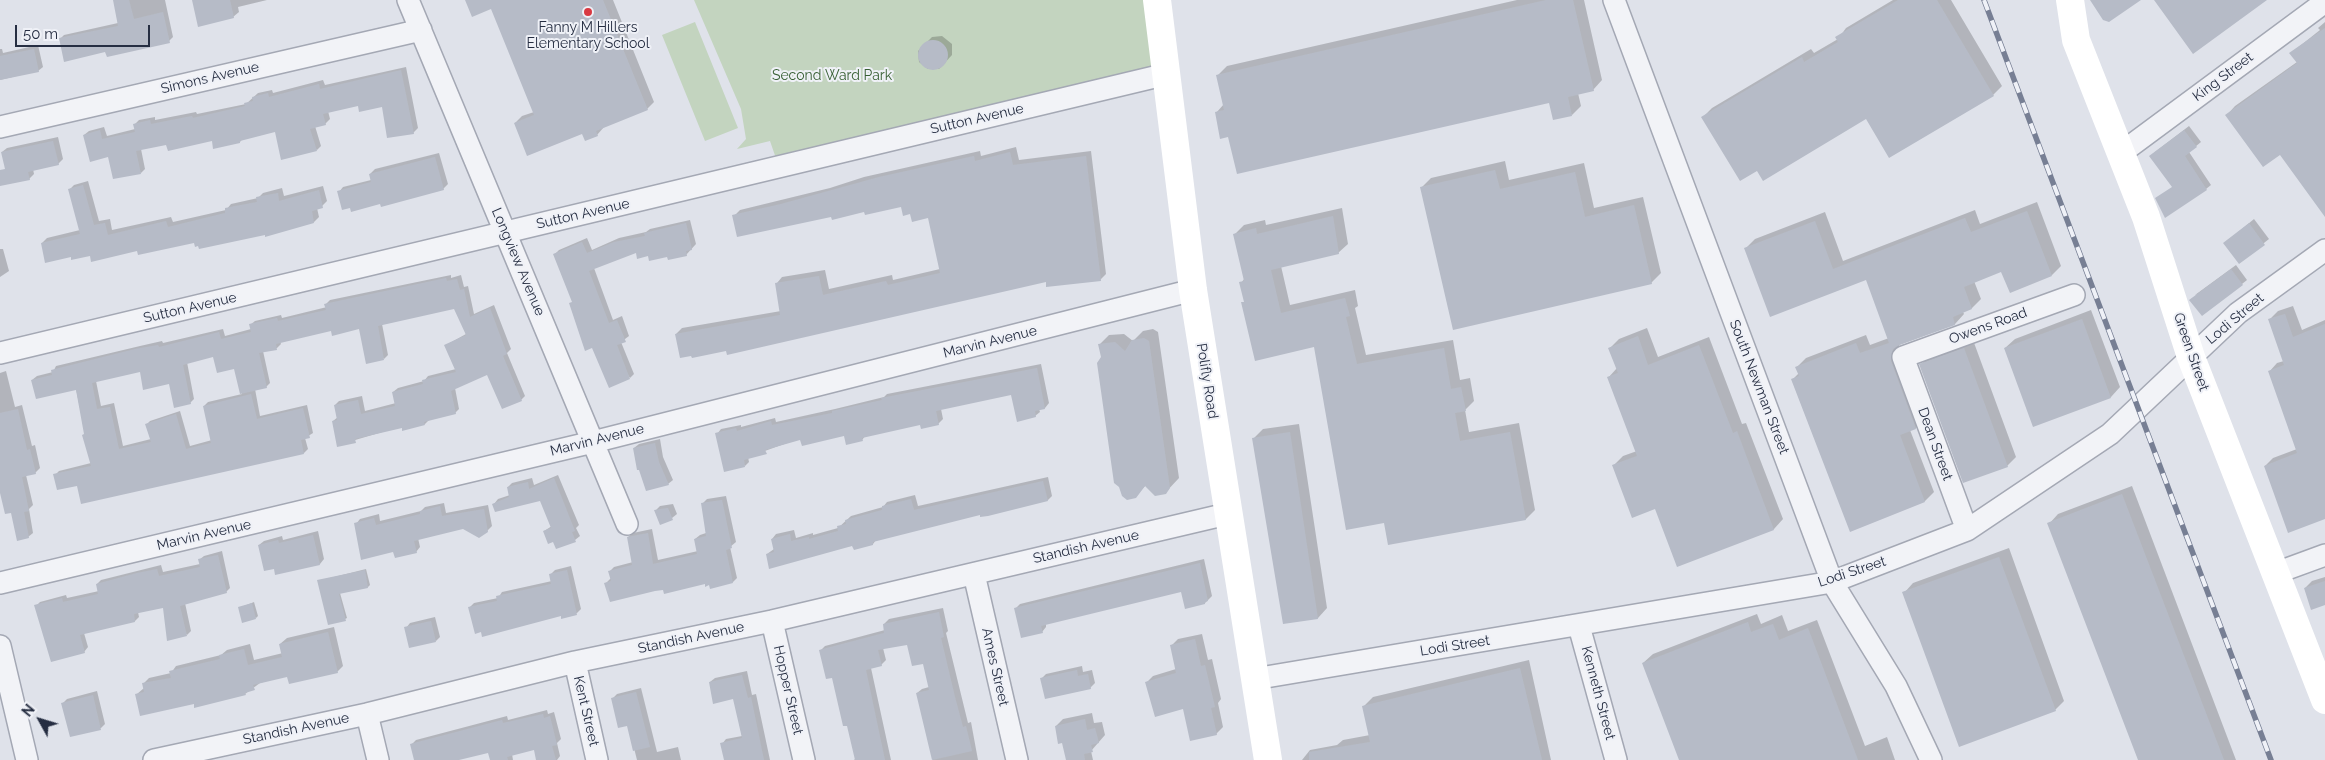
<!DOCTYPE html>
<html>
<head>
<meta charset="utf-8">
<style>
	body { margin:0 }
	#map { position:relative; width:2325px; height:760px; overflow:hidden; background:#dfe2ea; font-family:Raleway,sans-serif }
	canvas { display:block }
	.north { position:absolute; left:15px; top:695px; width:50px; height:50px; -webkit-text-stroke:4px #eff1f7; paint-order:stroke; rotate:309deg; font-size:14px; font-weight:700; line-height:20px; text-align:center; color:#262e42 }
	.north::after { content:''; display:block; margin:auto; width:18px; height:22px; background:#262e42; clip-path:polygon(50% 0,100% 100%,50% 72%,0 100%) }
	.scale { position:absolute; left:15px; top:25px; width:135px; height:22px; box-sizing:border-box; border:2px solid #262e42; border-top:0; padding-left:6px; font-size:15px; line-height:18px; white-space:nowrap; color:#262e42; -webkit-text-stroke:4px #eff1f7; paint-order:stroke }
</style>
</head>
<body>
<div id="map">
<canvas width="2325" height="760"></canvas>
<div class="north">N</div>
<div class="scale">50 m</div>
</div>
<script>
const g = document.querySelector('canvas').getContext('2d');
g.lineJoin = 'round';
function fill(path, color) { g.fillStyle = color; g.fill(path, 'evenodd'); }
function strokePath(path, color, width, dash) { g.strokeStyle = color; g.lineWidth = width; g.lineCap = dash ? 'butt' : 'round'; g.setLineDash(dash || []); g.stroke(path); }
function write(font, color, halo, rows, align = 'center') {
  g.font = font + ' Raleway,sans-serif'; g.lineWidth = 4; g.setLineDash([]); g.textBaseline = 'middle'; g.strokeStyle = halo; g.fillStyle = color; for (const [text, x, y, turn = 0] of rows) {
    g.save(); g.translate(x, y); g.rotate((+turn || 0) * Math.PI / 180); g.textAlign = isNaN(turn) ? turn : align; if (halo) g.strokeText(text, 0, 0); g.fillText(text, 0, 0); g.restore();
  }
}
const green = new Path2D(`
	M694 0H1157L1167 74 779 167 770 141 737 149 746 139 741 109Z
	M695 22 738 128 705 141 662 35Z`);
const shadow = new Path2D(`
	M114 0H165L173 37 169 41 106 50 60 39 64 35 118 23Z
	M195 0H267L238 7 239 12 233 17Z
	M467 0H613L654 102 647 109 604 127 597 135 515 123 522 116 534 112 492 7Z
	M1517 0H1584L1602 80 1593 90 1578 93 1581 106 1572 115 1550 102 1229 135 1216 113 1224 104 1218 75 1227 66Z
	M1893 0H1951L2002 86 1993 95 1866 118 1757 169 1703 117 1712 108 1811 49 1814 53 1838 39 1846 28Z
	M2325 22V212L2280 153 2227 115 2235 106 2297 62 2291 53 2320 30 2318 28Z
	M942 36 952 44V55L939 69H928L919 62 918 51 932 37Z
	M38 45 43 67 38 71 0 80V49H2L3 53Z
	M406 67 418 128 413 133 383 105 359 104 328 111 330 119 325 124 315 126 321 146 317 150 276 130 243 138 240 142 213 140 167 143 141 149 145 169 141 173 109 155 84 135 89 131 104 127 107 136 135 129 134 125 139 120 155 117V120L196 112 197 114 246 104 258 93 272 90 273 93 323 80 325 85Z
	M2189 126 2201 142 2189 152 2211 185 2206 189 2173 187 2155 152Z
	M58 137 63 159 58 164 33 169 34 174 29 179 2 152 7 148Z
	M1016 147 1019 160 1091 151 1106 274 1100 280 1047 281 727 349 676 334 682 328 781 311 777 283 782 277 825 270 829 289 892 275 893 280 940 269 929 217 911 212 902 206 832 215 734 216 740 210 830 188 864 177 980 151 981 156Z
	M439 153 448 184 443 189 381 202 339 192 343 187 371 180 370 174 375 169Z
	M1505 161 1509 180 1584 163 1594 208 1643 197 1661 273 1651 283 1421 188 1431 178Z
	M88 181 99 221 110 219 112 230 171 217 173 222 226 210 231 204 258 198 263 193 282 188 284 196 323 186 327 201 322 206 317 208 319 217 314 222 266 233 72 256 42 243 47 238 80 230 69 190 74 185Z
	M2037 202 2061 266 2052 275 2002 270 1974 281 1981 299 1972 308 1963 312 1964 314 1955 324 1899 345 1925 418 1916 428 1910 430 1934 492 1925 501 1850 530 1792 380 1799 373 1797 367 1806 358 1866 335 1870 345 1889 338 1867 279 1746 248 1755 239 1825 212 1843 261 1975 210 1980 224Z
	M1342 208 1348 244 1338 253 1281 266 1290 305 1355 290 1358 306 1355 308 1366 355 1453 340 1460 380 1470 378 1474 401 1465 410 1469 432 1519 423 1535 510 1526 519 1385 521 1315 346 1243 303 1245 301 1241 283 1245 278 1235 234 1244 225 1265 220 1266 225Z
	M2254 219 2269 239 2240 262 2225 243Z
	M690 220 696 244 686 255H649L637 251 594 268 613 320 622 316 629 336 621 342 634 374 630 378 573 301 555 254 559 250 587 238 592 250 619 238 646 232 650 229Z
	M0 249H3L9 271 0 277Z
	M2236 265 2247 280 2242 284 2195 295Z
	M451 275V278L461 275 464 287 468 286 474 314 494 305 511 349 507 353 525 396 521 400 488 373 455 388 459 409 455 413 429 420 425 424 403 426 338 445 333 421 338 417 335 405 339 401 362 396 365 411 396 403 393 392 398 388 424 381 428 376 456 369 446 345 466 334 455 307 382 324 388 355 384 359 359 327 332 329 280 341 281 344 277 348 263 351 270 383 266 387 255 389 260 416 307 405 313 433 305 438 308 449 304 453 82 503 78 484 55 475 59 471 91 463 76 389 32 380 37 376 53 372 56 366 140 346 162 341 163 343 223 329 225 336 251 329 250 325 255 321 281 315 282 318 327 307 326 304 330 300ZM214 355 235 367 242 394 208 402 204 406 212 440 190 446 180 411 150 421 146 425 151 439 123 446 114 403 101 406 96 381 141 371 170 383 190 403 194 399 187 362Z
	M2293 306 2302 330 2325 320V517L2265 466 2273 458 2297 449 2269 372 2277 363 2284 361 2269 320 2278 311Z
	M2091 310 2120 387 2111 397 2034 425 2005 348 2015 339Z
	M1647 328 1658 357 1709 337 1742 424 1746 423 1783 519 1774 529 1678 565 1656 508 1614 465 1623 456 1637 451 1608 378 1617 368 1610 348 1619 339Z
	M1153 329 1158 332 1179 478 1165 493 1146 485 1135 497 1100 344 1109 335 1124 334 1133 341 1143 331Z
	M1973 340 2016 457 2007 466 1921 365 1930 355Z
	M1041 364 1049 403 1045 408 1039 409 1040 412 1035 416 1012 394 941 409 943 419 938 424 921 423 866 435 862 440 845 434 801 438 748 457 749 462 745 466 717 434 721 429 741 425V427L775 418 776 422 835 409 884 397 887 394Z
	M6 371 15 407 22 405 32 446 35 445 40 468 35 473 26 475 33 505 29 509 33 533 28 537 0 489V373Z
	M1299 424 1327 608 1318 618 1284 623 1253 439 1263 429Z
	M660 439 663 457 673 480 668 484 634 448 639 444Z
	M558 475 579 525 576 528 580 536 575 540H554L544 531 552 526 541 499 494 504 498 499 510 495 508 487 512 483 532 478 534 485Z
	M1048 477 1052 496 1048 500 980 514 876 540 873 544 767 554 774 549 772 539 776 534 794 530 796 538 813 533V535L838 528 851 516 883 507 887 502 915 495 918 506Z
	M2132 486 2236 760H2139L2049 524 2058 514Z
	M726 496 736 542 730 547 737 578 733 582 706 583 664 589 606 583 611 578 609 572 614 567 633 562 628 537 633 533 652 529 658 560 698 551 695 539 700 535 706 533 703 503 707 499Z
	M444 503 446 513 488 505 492 526 487 531 463 528 418 538 420 547 416 552 394 551 356 524 360 519 379 514 380 521 421 511 425 507Z
	M673 504 677 514 672 518 655 511 660 506Z
	M318 531 324 559 320 564 275 567 259 545 264 541 282 536 283 540Z
	M2009 548 2064 701 2055 710 1904 593 1913 583Z
	M222 551 230 588 226 592 185 603 191 631 187 635 164 607 138 612 139 617 135 621 84 633 88 647 84 652 36 606 40 602 66 595 67 598 99 591 97 584 101 580 161 565 163 572 200 564 199 560 204 556Z
	M1204 559 1212 596 1205 603 1182 591 1046 624V627L1042 632 1016 608 1020 604Z
	M571 566 581 609 577 613 562 617V614L470 607 474 603 498 598 502 592 552 581 551 574 555 570Z
	M366 569 370 585 368 587 340 593 347 618 345 619 318 581Z
	M2325 577V604L2305 588 2312 581Z
	M254 602 258 616 256 618 239 608Z
	M943 608 948 631 946 633 968 723 971 722 978 760H933L917 693 922 689 929 687 924 662 908 643 883 648 886 660 881 665 871 668 891 760H854L856 758 848 724 833 676 820 651 825 646 885 630 884 624 889 619Z
	M1757 614 1761 624 1782 615 1788 631 1817 620 1865 746 1887 737 1895 760H1680L1643 663 1653 654Z
	M435 617 440 637 436 641 406 628 410 623Z
	M334 627 343 666 337 672 288 675 260 683 245 694 194 703 137 694 144 688 143 684 149 678 171 673 176 666 221 655 227 650 250 644 254 660 283 653 280 644 287 638Z
	M1202 634 1208 660 1212 659 1221 699 1218 703 1223 727 1216 734 1184 708 1147 682 1153 676 1176 669 1171 646 1178 639Z
	M1529 660 1551 760H1302L1310 750 1337 745 1343 740 1370 735 1364 706 1373 697Z
	M1082 666 1083 672 1092 670 1095 683 1090 688 1041 679 1046 674Z
	M747 671 752 695 756 694 770 760H726L722 744 726 739 742 736 734 698 710 682 715 678Z
	M641 688 657 752 678 747 681 760H637L628 724 612 699 617 694Z
	M97 691 105 724 101 728 71 736 63 703 67 699Z
	M547 710 548 714 554 712 561 739 557 743 560 756 557 760H538L535 749 512 754 513 760H491L489 751 447 760H415L411 745 416 740 507 716 508 720Z
	M1092 713 1094 723 1102 722 1105 735 1091 751 1093 760H1067L1063 742 1056 726 1063 719Z`);
const building = new Path2D(`
	M113 0H129L134 19 163 12 170 43 107 57 105 52 64 62 59 38 118 26Z
	M192 0H230L234 18 198 27Z
	M465 0H603L648 110 596 131 598 136 585 141 582 134 527 156 514 123 534 115 491 9 472 17Z
	M1546 0H1573L1594 91 1568 97 1572 116 1553 120 1549 103 1237 174 1228 137 1220 139 1215 112 1224 110 1216 75Z
	M1898 0H1937L1994 96 1889 158 1866 119 1763 181 1757 171 1740 181 1701 117 1802 57 1804 62 1838 42 1835 37Z
	M2090 0H2141L2109 22 2103 20Z
	M2154 0H2267L2193 54Z
	M2325 28V217L2280 155 2263 167 2225 115 2297 63 2289 53Z
	M918 55a15 15 0 1 1 30 0a15 15 0 1 1-30 0Z
	M34 49 39 72 0 80V56Z
	M401 70 414 134 387 138 382 107 359 112 358 106 323 114 326 125 310 129 317 151 281 160 275 132 240 141V143L213 149 212 141 168 151 166 145 136 151 141 174 113 179 108 157 90 162 83 135 100 130 102 139 135 132 133 124 150 120 151 124 192 116 193 118 245 106 244 103 253 101 252 97 268 93 269 97 319 84 320 89Z
	M2184 130 2197 147 2185 156 2207 190 2165 218 2155 198 2172 187 2149 156Z
	M53 141 59 165 28 172 30 180 0 186V170L5 169 1 152Z
	M1010 152 1013 165 1086 156 1101 281 1046 287V282L727 355 726 351 692 358 691 356 680 358 675 334 780 315 775 283 819 276 823 295 886 281 888 285 940 273 928 218 912 222 910 214 903 216 901 207 865 215 864 212 832 220 831 217 737 237 732 215 781 204 879 177 974 156 975 161Z
	M435 157 444 190 381 207 380 204 351 212 350 208 342 210 337 191 371 182 369 174Z
	M1495 170 1500 189 1575 172 1585 217 1634 205 1652 284 1453 330 1420 187Z
	M83 185 94 225 105 223 108 235 166 221 168 227 225 213V208L257 202 256 197 278 193 279 201 319 190 323 208 312 211 314 223 265 237V235L199 249 198 246 195 247 194 243 138 255 137 251 91 262 90 256 71 260V257L45 263 41 243 80 234 68 189Z
	M2027 211 2052 276 2010 293 2001 272 1964 287 1972 309 1953 317 1955 325 1899 345 1893 349 1891 361 1916 429 1900 435 1925 502 1850 532 1791 379 1799 376 1795 367 1856 343 1860 353 1889 343 1866 280 1770 317 1744 248 1815 221 1833 269 1965 218 1971 232Z
	M1333 216 1339 254 1271 270 1281 313 1345 298 1350 316 1346 317 1357 364 1444 348 1451 389 1461 387 1466 411 1455 413 1460 441 1510 432 1526 520 1388 545 1384 523 1346 530 1314 347 1255 361 1241 302H1244L1239 282 1244 281 1233 234 1256 228 1257 234Z
	M686 223 692 250 686 251 687 256 668 260 667 257 649 261 648 256 637 259 636 253 589 271 609 323 617 320 626 342 617 345 630 379 609 388 592 348 585 351 569 303 572 302 553 254 582 242 587 253 614 242 645 236 644 233Z
	M2249 223 2265 245 2239 264 2223 243Z
	M2231 269 2243 285 2202 316 2189 300Z
	M446 278 447 281 457 279 460 290 464 289 470 317 490 308 507 354 503 356 522 401 502 409 487 375 451 391 456 414 424 422 425 425 402 431V428L355 439 356 443 337 447 332 421 337 420 334 405 358 400 361 414 395 406 392 392 423 384 422 380 456 372 444 345 466 335 454 309 378 326 384 360 366 364 359 329 332 336 331 331 276 344 277 350 259 353 267 388 240 394 234 369 217 373 213 357 183 365 191 404 174 408 169 384 143 390 140 372 92 383 97 409 110 407 119 449 151 442 145 424 176 414 186 449 211 443 203 406 251 394 257 419 303 408 310 438 301 440 304 454 81 504 77 486 57 490 53 474 91 466 82 435 84 434 76 390 36 399 31 380 52 375 51 370 135 349 158 345 159 347 219 332 221 339 251 332 249 324 277 318 278 321 326 310 324 304Z
	M2285 314 2293 337 2325 324V519L2288 533 2264 466 2297 453 2268 371 2284 365 2268 319Z
	M2082 319 2111 398 2033 427 2004 348Z
	M1638 336 1648 365 1699 345 1733 433 1737 431 1774 530 1677 567 1655 509 1632 518 1612 465 1637 456 1607 377 1618 373 1608 348Z
	M1144 338 1149 341 1170 488 1166 494 1155 496 1145 486 1136 498 1127 500 1122 496 1119 487 1114 483 1097 363 1101 357 1098 344 1115 342 1125 351 1132 340Z
	M1964 348 2008 467 1963 483 1919 364Z
	M1037 368 1045 409 1035 411 1036 417 1017 422 1011 395 936 411 939 425 921 429 920 425 862 438 863 441 846 445 844 436 802 446 800 440 765 450 767 454 744 460 745 467 724 472 715 433 736 428 737 431 771 421 772 425 832 413V411L882 400 881 398Z
	M18 409 27 450 30 449 36 474 22 477 29 511 24 512 29 538 17 541 11 513 5 514 0 493V413Z
	M1290 432 1318 619 1283 624 1252 438Z
	M655 443 659 462 669 485 646 491 639 470H637L633 448Z
	M554 478 575 531 572 532 576 542 556 549 553 542 548 544 543 531 551 528 540 501 495 512 492 504 509 497 507 487 528 482 529 489Z
	M1043 481 1048 501 988 516 980 517V515L873 542V545L854 550 852 546 769 569 766 554 774 552 771 539 790 534 791 541 809 537V539L838 531 837 526 846 524 845 520 882 510V506L911 499 914 510Z
	M2122 494 2224 760H2138L2047 523Z
	M722 500 732 548 726 550 733 583 710 589 709 585 705 587V584L664 594 663 590 655 591 610 602 604 583 611 581 608 571 632 565 627 537 648 533 653 564 697 554 694 539 706 536 701 503Z
	M440 506 442 516 484 509 488 532 479 538 463 529 414 541 417 553 395 558 393 552 361 560 354 523 374 518 376 525 420 514V511Z
	M668 508 673 520 660 525 654 510Z
	M313 535 320 565 275 575 274 569 264 571 258 545 278 540 279 543Z
	M218 555 227 593 180 606 187 636 167 641 163 608 134 614 135 622 80 635 85 653 51 662 34 605 62 598 63 602 98 594 96 584 137 573 157 569 159 576 200 567 198 559Z
	M1999 557 2056 711 1959 747 1902 592Z
	M1200 563 1208 601 1205 602V604L1185 609 1181 592 1041 626 1043 633 1021 638 1014 608Z
	M365 570 368 588 339 594 346 621 328 625 317 580Z
	M567 570 577 615 561 619V616L482 637 481 632 475 634 468 607 497 601 496 596 551 584 549 574Z
	M2325 581V605L2311 610 2304 588Z
	M252 603 256 619 242 623 238 607Z
	M939 612 944 637 941 638 955 697 963 727 966 726 972 751 932 760 916 693 929 690 923 664 912 666 907 645 878 650 882 666 866 670 885 760H855L847 726H843L832 678 826 679 819 650 884 633 883 624Z
	M431 621 436 642 409 648 404 627Z
	M1748 622 1751 632 1773 624 1779 640 1808 628 1858 760H1679L1642 663Z
	M328 632 338 673 289 684 287 677 253 685 255 690 245 693 246 695 194 708V704L140 716 135 694 144 692 142 683 171 678 169 671 220 659 219 655 244 649 248 665 282 657 279 644Z
	M1195 639 1201 666 1205 665 1215 707 1211 708 1217 735 1190 741 1183 709 1155 717 1145 682 1176 673 1170 645Z
	M1520 668 1542 760H1309V752L1370 742 1362 706Z
	M1077 670 1078 676 1088 674 1091 689 1045 699 1040 678Z
	M742 675 748 698 751 697 764 760H724L720 743 742 738 733 699 713 704 709 682Z
	M636 692 650 747 633 751 627 726 618 728 611 698Z
	M93 695 101 730 70 737 61 703Z
	M543 714 544 718 550 716 557 745 552 746 556 760H536L534 750 507 757 508 760H490L488 753 459 760H414L410 744 502 720 503 723Z
	M1085 719 1087 730 1095 728 1099 743 1091 745 1093 752 1084 754 1085 760H1066L1062 743 1058 744 1055 726Z`);
const street = new Path2D(`
	M408 0 627 524
	M1614 0 1832 582 1896 686 1931 760
	M0 127 421 30
	M2121 153 2325 2
	M0 353 1167 74
	M1967 530 1903 357 2074 295
	M2276 573 2325 555
	M974 574 1017 760
	M0 583 593 442 1193 290
	M772 621 804 760
	M1579 626 1616 760
	M0 646 27 760
	M575 662 597 760
	M1254 679 1832 582 1967 530 2110 434 2238 313 2325 250
	M367 714 378 760
	M154 760 367 714 575 662 772 621 1227 514`);
const secondary = new Path2D(`
	M1157 0 1193 290 1268 760
	M2070 0 2076 40 2146 217 2191 357 2325 700`);
const rail = new Path2D(`
	M1984 0 2271 760`);
const markers = [
	[588,12,5,"#d93942"]
];
const poiNames = [
	["Fanny M Hillers",588,28],
	["Elementary School",588,44]
];
const parkNames = [
	["Second Ward Park",832,76]
];
const streetNames = [
	["King Street",2223,77,-37],
	["Simons Avenue",210,78,-13],
	["Sutton Avenue",977,119,-13],
	["Sutton Avenue",583,214,-13],
	["Longview Avenue",518,262,67],
	["Sutton Avenue",190,308,-13],
	["Lodi Street",2235,319,-40],
	["Owens Road",1988,326,-20],
	["Marvin Avenue",990,342,-14],
	["Green Street",2191,352,71],
	["Polifly Road",1207,381,81],
	["South Newman Street",1759,387,69],
	["Marvin Avenue",597,440,-14],
	["Dean Street",1935,444,70],
	["Marvin Avenue",204,535,-13],
	["Standish Avenue",1086,547,-13],
	["Lodi Street",1852,572,-18],
	["Standish Avenue",691,638,-12],
	["Lodi Street",1455,646,-9],
	["Ames Street",995,667,77],
	["Hopper Street",788,690,77],
	["Kenneth Street",1598,693,75],
	["Kent Street",586,711,77],
	["Standish Avenue",296,729,-12]
];
fill(green, '#c3d4bf');
fill(shadow, '#0003');
fill(building, '#b6bbc7');
strokePath(street, '#a4a8b4', 24);
strokePath(street, '#f2f3f7', 21);
strokePath(secondary, '#fff', 28);
strokePath(rail, '#777f94', 5.5);
strokePath(rail, '#eff1f7', 4, [11]);
for (const [x, y, r, color] of markers) { const dot = new Path2D(); dot.arc(x, y, r, 0, 2 * Math.PI); g.fillStyle = color; g.fill(dot); strokePath(dot, '#eff1f7', 2); }
write('14px', '#262e42', '#eff1f7', poiNames);
write('14px', '#375f33', '#eff1f7', parkNames);
write('14px', '#262e42', '#eff1f7', streetNames);
</script>
</body>
</html>
